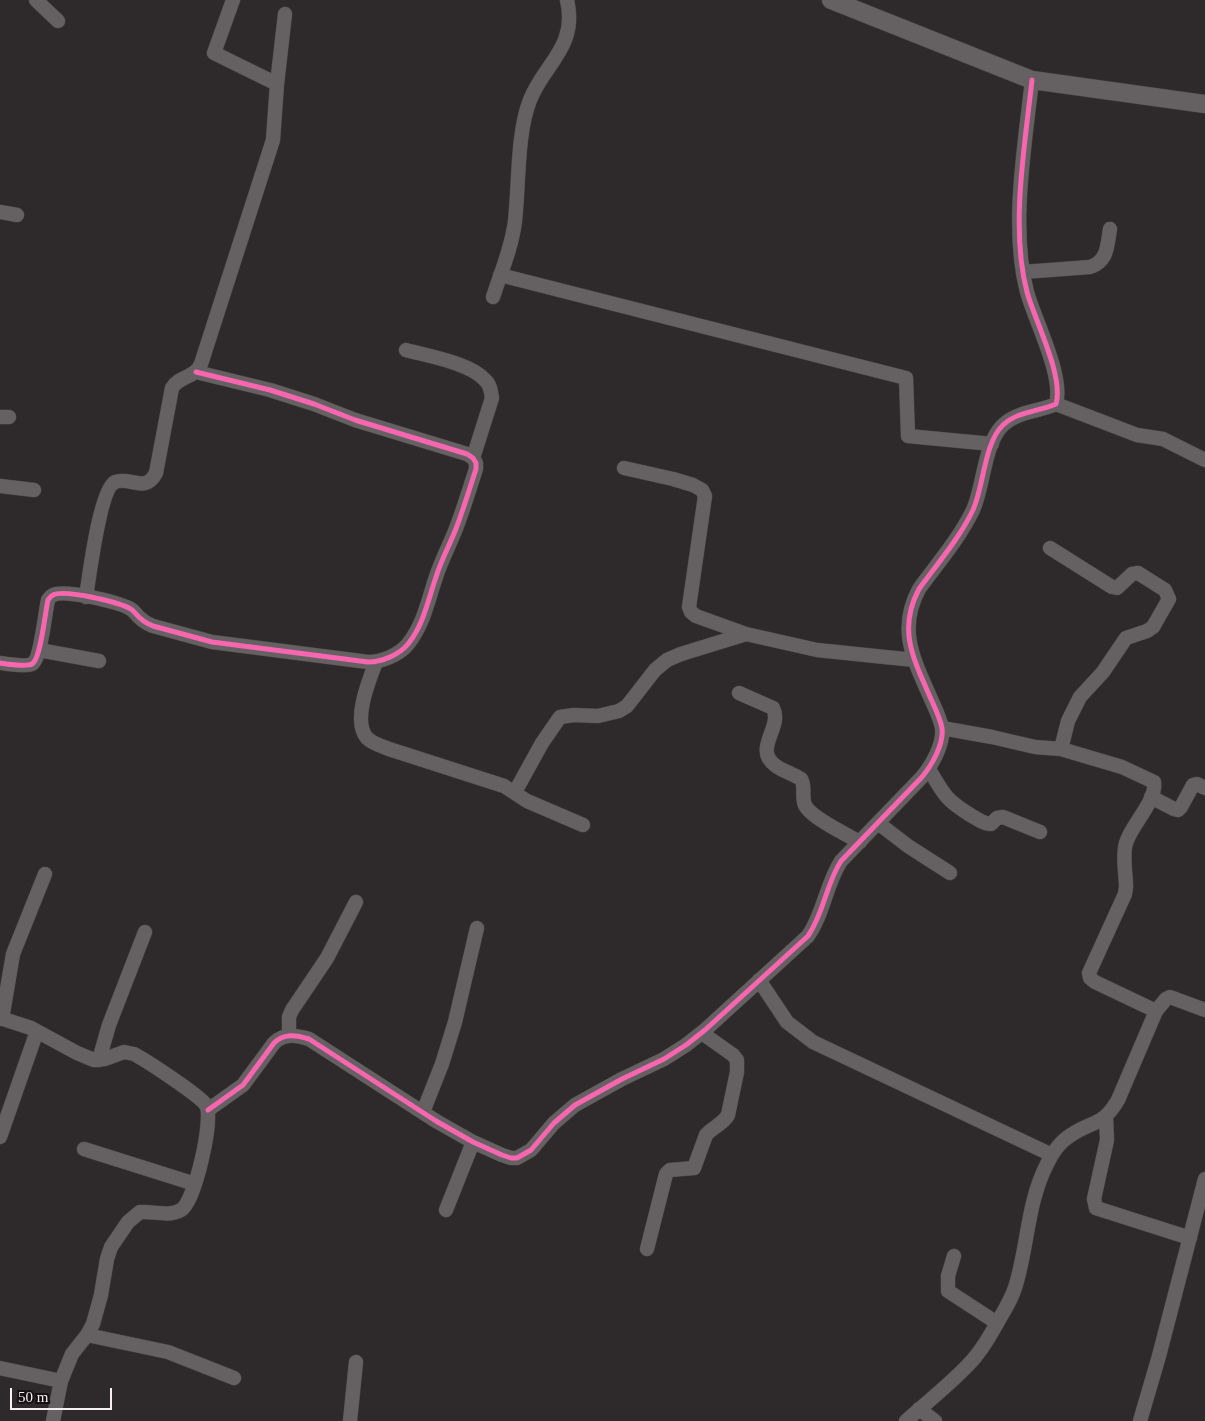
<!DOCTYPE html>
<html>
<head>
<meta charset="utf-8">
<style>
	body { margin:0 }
	#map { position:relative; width:1205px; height:1421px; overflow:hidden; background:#2e292a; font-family:Georgia,serif }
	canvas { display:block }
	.scale { position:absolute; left:10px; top:1388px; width:102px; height:22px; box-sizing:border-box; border:2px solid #f6eef0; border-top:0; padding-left:6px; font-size:15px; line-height:18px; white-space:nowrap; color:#f6eef0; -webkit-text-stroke:4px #161112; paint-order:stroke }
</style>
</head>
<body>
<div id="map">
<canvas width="1205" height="1421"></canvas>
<div class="scale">50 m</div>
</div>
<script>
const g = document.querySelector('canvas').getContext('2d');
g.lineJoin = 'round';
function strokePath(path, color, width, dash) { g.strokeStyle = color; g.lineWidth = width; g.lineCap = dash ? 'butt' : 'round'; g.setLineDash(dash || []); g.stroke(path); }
const minor = new Path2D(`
	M36 0 58 21
	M233 0 214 53 277 84
	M0 212 17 215
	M1023 272 1090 267C1108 261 1107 246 1110 229
	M500 275 906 378 908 436 992 444
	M493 297C501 272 512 247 515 221 519 185 517 132 530 100 544 64 578 47 567 0
	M406 350C428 356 470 363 485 380 490 384 491 391 492 398L473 458
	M1056 404 1137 435 1163 439 1205 460
	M0 417H9
	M624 468 673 479 693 485 702 490 705 496 689 607 691 612 696 616 746 634
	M0 486 34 490
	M1050 548 1112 587 1117 588 1132 574 1138 573 1165 590 1169 599 1153 627 1147 631 1126 638 1103 672 1080 697 1068 721 1061 749
	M86 597C89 578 100 489 115 482 130 476 145 494 156 473L172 388C179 376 195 378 201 364L273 140 277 84 285 14
	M39 650 99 661
	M376 662C369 680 352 721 367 738 373 744 382 746 389 749L504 786 527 801 583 825
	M0 663C7 664 26 667 32 664 41 659 45 612 48 600 50 597 51 596 53 595 65 589 117 602 129 608 134 610 136 615 140 618 144 622 148 624 153 626L212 642 368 662C382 662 399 655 408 644 424 624 428 600 436 577 441 561 449 546 455 531 463 511 469 490 476 469V463L473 458 467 454 355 420 314 404 270 390 196 372
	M739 693 773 708C783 728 752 749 776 766 783 771 793 774 801 779 806 787 801 797 805 805 810 817 847 835 860 842
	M942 728 992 737 1035 747 1061 749 1122 767 1154 782C1157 801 1131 825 1126 843 1122 857 1126 873 1126 887L1125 894 1089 973 1090 978 1095 982 1156 1011
	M929 769C944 795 946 800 972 816 978 819 983 824 991 824L997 818 1003 817 1040 832
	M515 792 542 743 560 717 574 715 598 716 619 711 627 706 655 670 667 660 681 654 746 634 817 650 914 660
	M1151 797 1174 809 1178 810 1181 807 1193 785 1197 784 1205 788
	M878 823 908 846 950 873
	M759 980 787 1022 813 1042 1052 1155
	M0 1018 31 1028 77 1053 94 1060 105 1059 124 1052 134 1054C147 1061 199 1095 206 1105 214 1118 195 1202 181 1210 169 1217 153 1211 140 1212L128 1222 111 1247 107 1259 101 1295 93 1324 87 1335 72 1354 61 1381 53 1421
	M2 1019 13 954 45 874
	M289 1036V1017L292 1010 327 958 356 902
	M99 1060 109 1025 145 932
	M208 1110 243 1085 274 1043C284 1033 296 1035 309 1039L436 1121 473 1142 502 1155 511 1158H517L531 1150 554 1123 575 1105 622 1079 664 1059 686 1045 705 1030 808 936C824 913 826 884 841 861L922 777C932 765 944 744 942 728 940 718 935 708 931 699 914 660 897 630 919 589 937 564 959 539 973 510 984 486 984 443 1003 425 1018 411 1038 412 1056 404 1064 376 1035 321 1027 292 1010 228 1025 145 1032 80
	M423 1112 442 1064 455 1022 477 928
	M1106 1117 1107 1140 1094 1199 1096 1208 1190 1238
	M0 1137 37 1031
	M84 1149 195 1184
	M446 1210 473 1142
	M647 1249 666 1174 670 1170 694 1168 706 1135C713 1127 723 1124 728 1115L737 1072V1060L733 1055 702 1033
	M954 1256 948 1276V1291L997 1323
	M87 1335 168 1352 234 1378
	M0 1368 61 1381
	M919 1409 935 1421
	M350 1421 356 1362
	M906 1421C926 1403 949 1385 968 1365 981 1352 991 1334 1000 1318 1007 1306 1014 1294 1017 1281 1028 1242 1028 1201 1047 1164 1052 1153 1061 1141 1071 1135 1093 1120 1102 1127 1118 1100L1156 1011 1166 999 1170 997 1205 1010
	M1140 1421 1159 1356 1205 1179`);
const tertiary = new Path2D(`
	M831 0 1032 80 1205 104`);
const cycleway = new Path2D(`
	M0 663C7 664 26 667 32 664 41 659 45 612 48 600 50 597 51 596 53 595 65 589 117 602 129 608 134 610 136 615 140 618 144 622 148 624 153 626L212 642 368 662C382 662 399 655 408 644 424 624 428 600 436 577 441 561 449 546 455 531 463 511 469 490 476 469V463L473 458 467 454 355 420 314 404 270 390 196 372
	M208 1110 243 1085 274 1043C284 1033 296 1035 309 1039L436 1121 473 1142 502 1155 511 1158H517L531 1150 554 1123 575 1105 622 1079 664 1059 686 1045 705 1030 808 936C824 913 826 884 841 861L922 777C932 765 944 744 942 728 940 718 935 708 931 699 914 660 897 630 919 589 937 564 959 539 973 510 984 486 984 443 1003 425 1018 411 1038 412 1056 404 1064 376 1035 321 1027 292 1010 228 1025 145 1032 80`);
strokePath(minor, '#4c4647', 15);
strokePath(tertiary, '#4c4647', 19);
strokePath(minor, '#656162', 14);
strokePath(tertiary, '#656162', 18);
strokePath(cycleway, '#f766af', 5);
</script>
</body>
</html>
